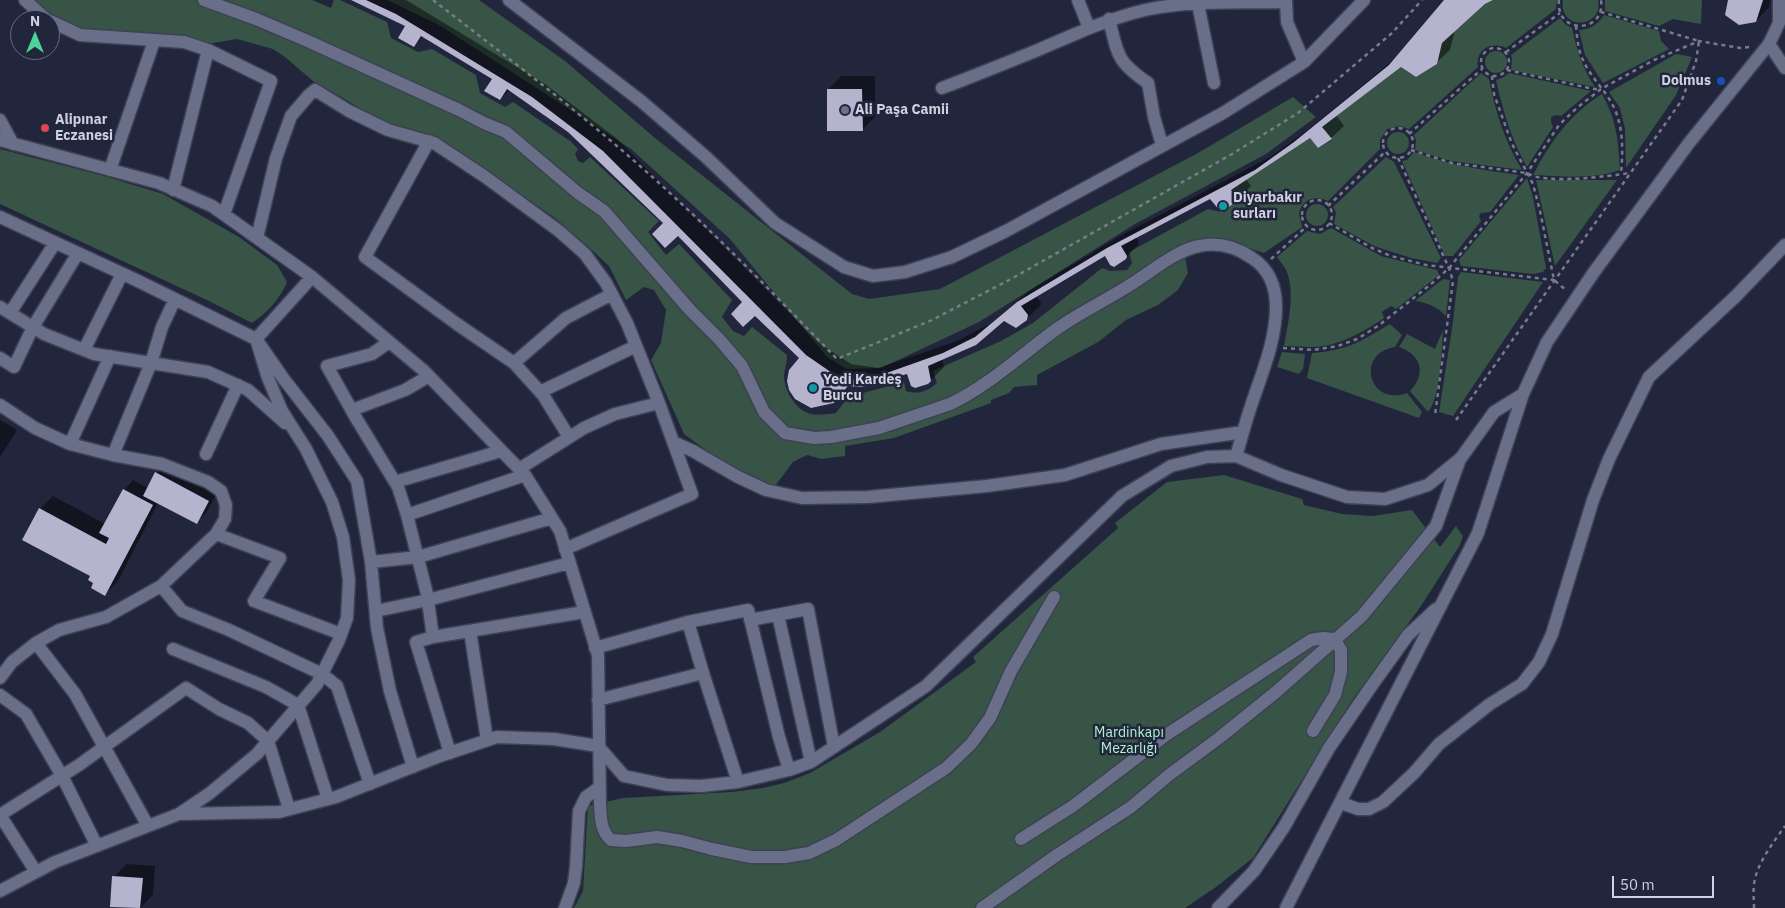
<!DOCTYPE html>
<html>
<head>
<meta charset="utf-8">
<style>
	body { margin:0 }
	#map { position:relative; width:1785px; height:908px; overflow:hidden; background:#22263c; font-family:"IBM Plex Sans",sans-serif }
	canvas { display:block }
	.north { position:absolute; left:10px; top:10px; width:50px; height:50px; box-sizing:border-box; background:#22263c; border:1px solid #676a7d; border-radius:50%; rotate:0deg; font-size:14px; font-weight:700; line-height:20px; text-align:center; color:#ced1df }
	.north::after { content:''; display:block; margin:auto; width:18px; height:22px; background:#4dd39a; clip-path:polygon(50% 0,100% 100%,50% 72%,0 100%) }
	.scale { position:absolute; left:1612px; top:876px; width:102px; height:22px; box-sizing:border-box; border:2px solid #ced1df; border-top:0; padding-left:6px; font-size:15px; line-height:18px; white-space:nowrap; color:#ced1df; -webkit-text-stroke:4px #22263c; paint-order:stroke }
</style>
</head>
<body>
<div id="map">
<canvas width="1785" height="908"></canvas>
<div class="north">N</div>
<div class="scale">50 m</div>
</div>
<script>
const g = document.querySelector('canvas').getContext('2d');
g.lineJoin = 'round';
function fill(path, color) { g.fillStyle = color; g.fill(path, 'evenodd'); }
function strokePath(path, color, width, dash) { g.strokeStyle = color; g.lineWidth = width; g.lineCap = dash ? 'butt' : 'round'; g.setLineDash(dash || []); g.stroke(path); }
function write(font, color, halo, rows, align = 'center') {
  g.font = font + ' "IBM Plex Sans",sans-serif'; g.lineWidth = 5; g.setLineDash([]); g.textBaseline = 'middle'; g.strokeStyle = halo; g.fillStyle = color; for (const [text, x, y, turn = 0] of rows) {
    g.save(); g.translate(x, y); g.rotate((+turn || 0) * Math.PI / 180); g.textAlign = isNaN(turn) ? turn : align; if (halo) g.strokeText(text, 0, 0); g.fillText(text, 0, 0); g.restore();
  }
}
const green = new Path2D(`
	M32 0H312L331 8 334 0H340L387 22 391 38 418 52 432 49 476 75 480 93 505 107 513 102 570 141 578 149 575 154 578 161 583 163 590 157 659 221 648 232 666 255 679 244 732 300 722 317 733 331 744 336 752 327 787 355C787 362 785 368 784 375 784 382 787 392 791 398 804 417 814 416 836 413L848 397 904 382 906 391C917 395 929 391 937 383L933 371 1001 341 1033 323 1102 268 1110 271 1127 270 1132 263 1129 252 1208 209 1221 212 1238 200 1231 190 1310 138 1318 148 1332 140 1322 127 1401 67 1416 77 1437 64 1442 43 1485 4 1493 0H1557L1556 9 1506 48C1491 41 1475 50 1478 67L1409 129 1400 126 1387 129 1380 140V149L1328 201C1315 195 1302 199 1299 214L1302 227 1264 253 1242 246 1214 240 1185 257 1188 273 1178 290 1158 305 1126 320 1098 342 1037 375V385L1014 387 1009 393 991 400V403L894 438 845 446V456L822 459 807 455 793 462 775 486 722 462 684 434 651 360 661 343 666 310 654 290 644 287 626 300 609 266 593 251 555 218 520 194 485 173 462 154 418 133 380 121 345 99 313 81 285 57 273 49 237 39 207 44 177 35 143 36 91 31 70 25 42 10Z
	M387 0H479L565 61 655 138 852 294 869 299 940 289 1198 153 1293 97 1316 117 1266 154 1135 224 979 322 881 368 847 369 827 357 730 239 631 149 439 25Z
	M1563 0H1598C1604 29 1558 31 1563 0Z
	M1605 0H1702L1701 24 1673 19 1659 26 1605 11Z
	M1604 15 1659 31 1661 41 1669 49 1603 83 1585 55 1579 30C1591 29 1597 25 1604 15Z
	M1560 18 1565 24 1572 28C1577 50 1582 68 1595 87L1511 70 1512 59 1511 55Z
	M1485 62a11 11 0 1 1 22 0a11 11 0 1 1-22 0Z
	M1676 54 1692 57 1676 95 1626 168 1625 129 1620 108 1609 92Z
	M1481 73 1489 79C1495 111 1505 142 1522 170L1451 161 1415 150 1416 141 1414 135Z
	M1509 73 1591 91 1561 116 1556 115 1551 117V122L1553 127 1527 167C1511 139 1503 111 1496 80L1504 77Z
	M1602 94C1617 121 1618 139 1620 170 1592 180 1562 176 1533 175 1551 141 1569 115 1602 94Z
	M1387 143a11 11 0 1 1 22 0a11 11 0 1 1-22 0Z
	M0 149 104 176 163 194 239 237 277 265 287 282C280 299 267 313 252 323L209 301 0 204Z
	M1414 152C1449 165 1483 170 1519 175L1490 212 1481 213 1479 216 1481 221 1453 256H1445L1402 161 1407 160Z
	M1386 157 1394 162 1441 258 1437 263 1411 258 1374 246 1334 224 1336 212 1333 207Z
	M1527 178 1533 197 1546 268 1543 272 1533 274 1461 266 1459 260Z
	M1536 180H1617L1555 266Z
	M1306 215a11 11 0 1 1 22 0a11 11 0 1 1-22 0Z
	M1331 228 1381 256 1437 270 1439 275 1396 309 1391 306 1382 312 1384 318C1363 332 1338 347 1312 347 1303 347 1293 346 1284 346 1288 323 1296 292 1286 270 1284 266 1280 261 1277 257L1307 231 1320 234Z
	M1461 272 1543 282 1453 416 1439 412 1453 322 1458 277Z
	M1443 279 1450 280 1446 316C1436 306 1428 303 1415 301Z
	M1390 324 1402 335 1395 347C1355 353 1369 407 1407 393L1422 412 1419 418 1307 378 1312 353C1348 350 1360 342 1390 324Z
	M1443 330C1442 348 1440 400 1428 412L1410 391C1427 374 1421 354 1399 347L1407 334 1435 349Z
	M1282 352 1305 354 1303 369 1299 374 1277 367Z
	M1224 475 1302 499 1304 505 1342 514 1373 516 1412 510 1440 547 1456 526 1463 536 1460 545 1421 606 1353 699 1253 858 1216 887 1185 908H574L583 891 588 806 623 798 732 792 763 788 784 783 810 773 880 732 976 662 973 657 1118 528 1115 523 1167 482Z`);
const shadow = new Path2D(`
	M354 0H406L545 84 616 138 819 343 851 364 878 368 957 341 990 324 1032 289 1122 235 1270 157 1308 130 1397 57 1446 0H1490L1455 30 1450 50 1436 63 1401 66 1336 115 1344 126 1331 138 1310 137 1246 179 1251 186 1238 199 1210 198 1136 237 1139 242 1138 245 1125 258 1106 254 1035 296 1041 302 1040 306 1026 319 1004 320 942 358 944 367 928 383 908 372 850 385 834 402 800 357 678 235 569 131 510 89 500 99 494 78 423 36 414 46 407 25ZM744 292 762 310 760 311 743 294Z
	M1729 0H1771L1769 7 1756 21Z
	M841 76H875V117L862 130 828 90Z
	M0 420 17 430 0 457Z
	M166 463 218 491 206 513 196 523 158 503 118 581 105 594 40 509 53 496 105 524 124 490 133 480 148 488 156 473Z
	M127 864 155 866 153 895 140 908 114 877Z`);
const building = new Path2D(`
	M351 0H366L396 14 532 97 603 151 806 355 838 377 864 381 943 353 975 337 1017 302 1107 248 1255 170 1294 142 1389 65 1444 0H1493L1485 4 1442 43 1437 64 1416 77 1401 67 1322 127 1332 139 1318 148 1310 138 1231 190 1239 200 1221 212 1210 199 1121 246 1127 256 1126 259 1114 267 1110 265 1105 256 1021 306 1028 315 1027 320 1016 328 1004 321 976 345 928 366 931 381 928 384 915 388 911 386 907 374 862 387 848 386 834 403 811 408 795 399 789 390 787 381 789 370 799 358 755 316 743 327 731 314 742 302 678 236 665 248 652 234 663 223 568 132 507 89 500 100 484 91 492 79 421 36 414 47 398 38 405 26Z
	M1728 0H1763L1756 22 1739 25 1725 15Z
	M827 89H862L863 131H827Z
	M155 472 209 501 197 524 143 496Z
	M123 489 153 505 105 596 91 588 93 583 88 580 90 576 22 540 39 508 106 544 109 538 99 533Z
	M112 876 143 878 140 908 110 907Z`);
const path = new Path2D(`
	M433 0C503 54 573 107 640 166 709 227 773 293 837 359L930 321 1011 279 1232 154 1298 113 1392 33 1422 0
	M1559 0C1555 35 1606 34 1601 0
	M1576 26C1577 37 1578 50 1583 60 1590 76 1603 88 1611 102 1624 124 1623 151 1621 174
	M1481 62a14 14 0 1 1 28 0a14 14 0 1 1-28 0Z
	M1506 52 1560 13
	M1507 70 1594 89H1601
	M1492 76 1494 94 1512 144 1533 184 1540 211 1554 280 1567 291
	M1383 143a15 15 0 1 1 30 0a15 15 0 1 1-30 0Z
	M1409 134 1482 69
	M1411 150 1452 163 1527 173C1544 185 1608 176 1630 173
	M1398 158 1449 268 1453 281 1435 415
	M1302 215a15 15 0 1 1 30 0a15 15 0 1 1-30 0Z
	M1328 206 1385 152
	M1329 223 1372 248 1391 256 1426 265 1554 280
	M1271 259 1307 226
	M1283 348 1313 350 1338 346 1357 339 1378 326 1430 285 1449 268 1527 173 1559 125 1578 107 1601 89 1654 60 1699 41 1740 48 1750 47
	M1456 420 1682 100 1696 61 1699 41 1601 12
	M1754 908C1754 900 1753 892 1754 884 1757 863 1773 843 1785 826`);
const minor = new Path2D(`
	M25 0 47 20
	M204 0 256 19 310 42 459 110 484 123 506 132 578 193 604 211 690 310 719 339 742 366 764 412 785 433 814 438 831 437 879 428 950 404C990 385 1023 353 1058 328 1082 311 1109 299 1133 283 1152 271 1177 250 1199 246 1218 242 1236 247 1252 258 1269 269 1276 287 1276 307 1276 342 1261 375 1250 409 1245 424 1241 440 1236 456
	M509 0 641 101 706 157 775 223 844 267 873 276 905 272 952 257 1006 231 1223 113 1304 62 1364 0
	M1078 0 1089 28
	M1286 0 1287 22 1304 62
	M1198 4 1214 83
	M1109 19C1118 55 1116 61 1148 83L1154 117 1162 145
	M50 21 80 35 184 42 208 50 173 190
	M1769 44 1785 68
	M208 50 271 81 224 214
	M942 88C974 76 1006 63 1038 50 1073 35 1107 19 1145 10 1190 0 1239 3 1286 2
	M0 120 13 144
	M0 140 159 183 212 206 312 277 423 370 525 475 560 531 598 655 600 804C601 818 600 830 611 840L626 841 657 837 682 841 712 849 751 857H785L809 853 836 840 946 768 971 744 990 718 1011 671 1054 597
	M429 141 365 257 457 324 514 363
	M110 170 154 41
	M0 217 136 280 256 339 268 378 282 411 306 449 332 502 343 537 349 580 347 618 339 640 317 684 268 741 257 754 210 793 179 814
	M257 238 276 158 291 116 309 95 315 90 349 111 388 130 434 143 484 176 559 231 585 254 606 283 627 323 659 403 692 494 565 549
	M312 277 256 339 283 378 328 436 357 481 371 562
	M0 307 44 334 94 354 208 372 248 390 285 423
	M10 313 55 243
	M389 342 372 354 327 366 356 418 398 487 407 515 427 594 433 637 584 612
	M84 350 122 274
	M0 358 14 367 33 327 78 253
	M540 392 636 346
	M0 405 35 428 70 444 113 455 162 464 208 482 221 491 226 505 225 519 216 534 161 586 106 617 59 630 36 643 12 662 0 678
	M352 410 405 390 429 376
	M569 437 543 395 514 363 566 318 612 294
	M673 442 693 451 738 477 766 490 802 498 868 497 987 486 1065 475 1161 444 1243 432
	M70 444 110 356
	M206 454 238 385
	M113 455 151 363 162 327 175 299
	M519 469 584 428 615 414 659 403
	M395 482 501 451
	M407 515 525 475
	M216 534 280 558 254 601 341 634
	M161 586 182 611 229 630 322 674 337 686 370 784
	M376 611 428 600 569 563
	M778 615 811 762
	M750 620 808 609 834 747
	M688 622 748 610 779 737 789 770
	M470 631 487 740
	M433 637 416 642 450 753
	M36 643 75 694 148 826
	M595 648 688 622 703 673 738 782
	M173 649 266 687 298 705 328 799
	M0 695 26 714 62 776 97 846
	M598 700 703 673
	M1313 731 1335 695 1341 672V650L1334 639
	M413 767 390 691 377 628 371 562 418 557 552 518
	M1341 803 1358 809H1369L1383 802 1414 773 1439 744 1490 704 1522 684 1539 662 1552 634 1593 500 1609 459 1649 377 1736 296 1785 245
	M0 815 79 765 186 688 219 709 248 723 268 741 289 809
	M0 815 36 872
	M1021 839 1073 806 1166 735 1311 640 1323 638 1334 639
	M0 891 55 862 179 814 279 812 336 797 440 756 497 737 554 739 598 746 624 776 667 785 701 786 738 782 789 770 811 762 926 686 1122 496 1171 466 1207 457 1236 456 1281 475 1347 497 1385 499 1428 485 1461 458 1494 412 1523 394
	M565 908 574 883 576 867 579 811 586 797 600 787
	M982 908 1057 855 1131 807 1169 775 1219 738 1276 692 1362 616 1436 526 1460 459
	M1218 908 1254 871 1284 827 1329 748 1370 688 1408 635 1436 609
	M1286 908 1478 533 1523 394 1547 342 1594 272 1689 143 1769 44 1779 23V0`);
const markers = [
	[1721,81,5,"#1a4fb4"],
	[845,110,5,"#6b7280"],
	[45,128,5,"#e0444e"],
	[1223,206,5,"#0f9aa8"],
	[813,388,5,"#0f9aa8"]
];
const poiNames = [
	["Dolmus",1711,81,"right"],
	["Ali Paşa Camii",855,110],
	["Alipınar",55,120],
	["Eczanesi",55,136],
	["Diyarbakır",1233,198],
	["surları",1233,214],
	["Yedi Kardeş",823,380],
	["Burcu",823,396]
];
const parkNames = [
	["Mardinkapı",1129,733],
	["Mezarlığı",1129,749]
];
fill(green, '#375446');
fill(shadow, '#0007');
fill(building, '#b6b3cf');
strokePath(minor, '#3e4153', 15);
strokePath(path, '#787b8d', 2.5, [4, 4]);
strokePath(minor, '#696f88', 12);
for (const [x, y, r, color] of markers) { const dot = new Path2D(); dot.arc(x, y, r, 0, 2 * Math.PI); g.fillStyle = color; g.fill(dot); strokePath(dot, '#22263c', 2); }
write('bold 14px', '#ced1df', '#22263c', poiNames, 'left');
write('14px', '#aef4d2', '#22263c', parkNames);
</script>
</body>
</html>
